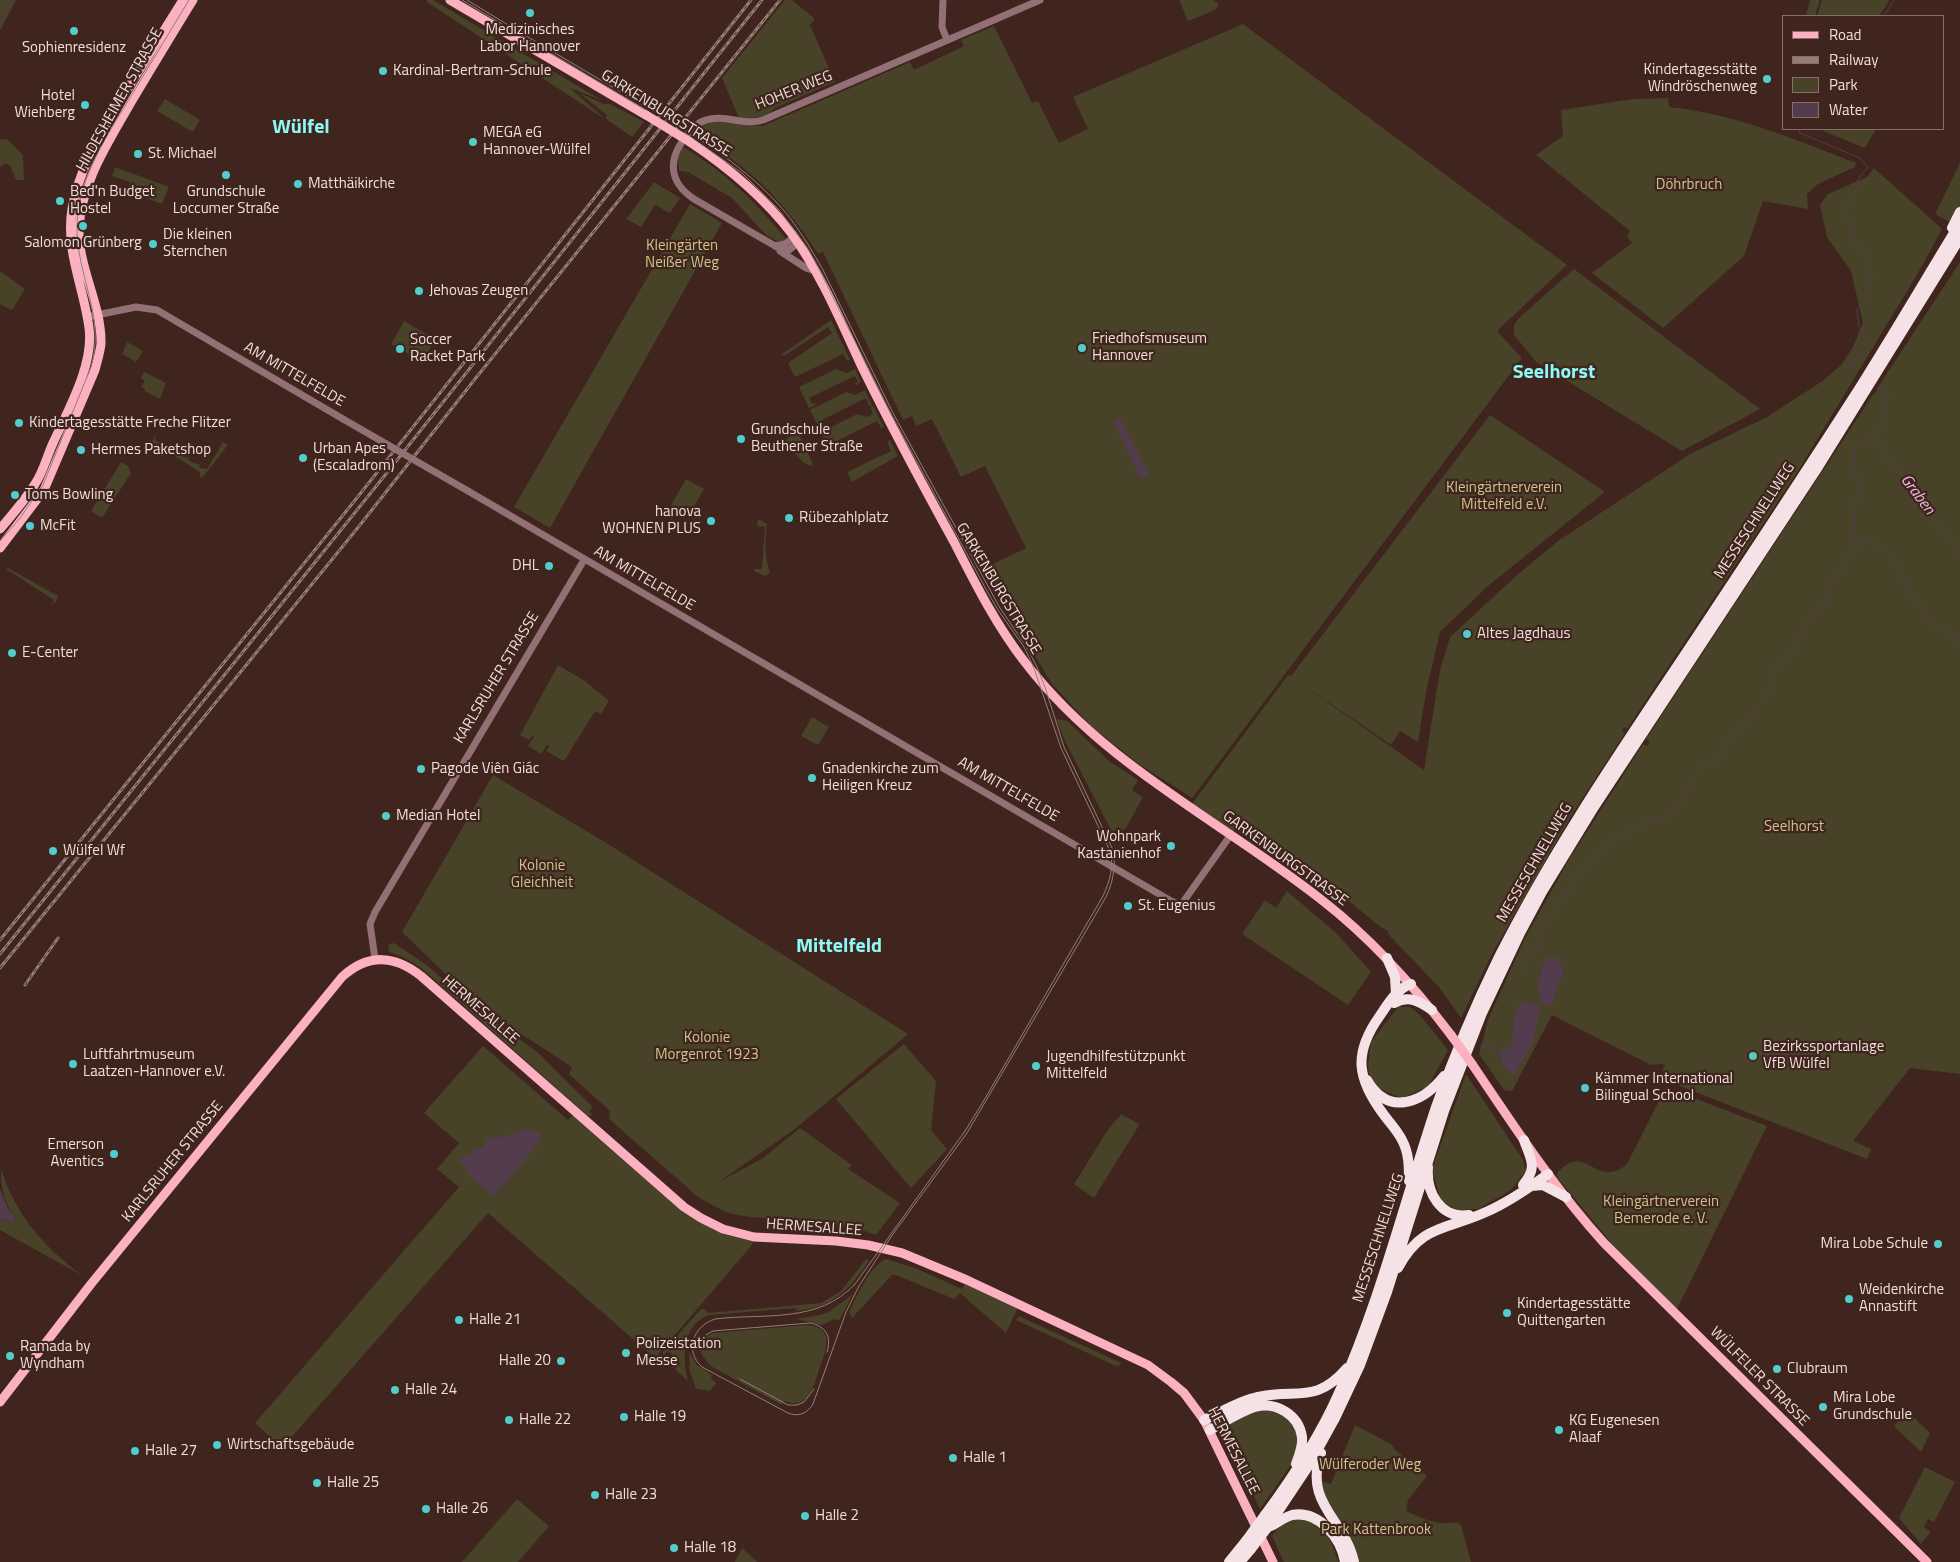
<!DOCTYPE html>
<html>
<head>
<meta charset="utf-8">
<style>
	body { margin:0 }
	#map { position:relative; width:1960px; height:1562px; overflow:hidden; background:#3f251d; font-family:"Titillium Web",sans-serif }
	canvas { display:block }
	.legend { position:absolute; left:1782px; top:15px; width:162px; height:115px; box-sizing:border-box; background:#3f251d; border:1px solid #866f68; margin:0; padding:6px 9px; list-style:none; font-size:15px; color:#f0ded9 }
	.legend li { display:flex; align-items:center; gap:10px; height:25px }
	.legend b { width:25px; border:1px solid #866f68 }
</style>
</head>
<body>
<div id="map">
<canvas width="1960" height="1562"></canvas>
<ul class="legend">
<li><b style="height:6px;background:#fbb1c0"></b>Road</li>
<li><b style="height:6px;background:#957e78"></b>Railway</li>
<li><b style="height:14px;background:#474228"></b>Park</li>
<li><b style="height:14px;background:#543c4f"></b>Water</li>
</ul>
</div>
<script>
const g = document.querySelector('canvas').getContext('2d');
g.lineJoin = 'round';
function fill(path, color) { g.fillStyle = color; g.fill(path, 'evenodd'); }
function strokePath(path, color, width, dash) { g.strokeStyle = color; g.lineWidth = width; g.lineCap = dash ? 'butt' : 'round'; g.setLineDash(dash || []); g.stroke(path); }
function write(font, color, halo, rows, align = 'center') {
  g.font = font + ' "Titillium Web",sans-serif'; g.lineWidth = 4.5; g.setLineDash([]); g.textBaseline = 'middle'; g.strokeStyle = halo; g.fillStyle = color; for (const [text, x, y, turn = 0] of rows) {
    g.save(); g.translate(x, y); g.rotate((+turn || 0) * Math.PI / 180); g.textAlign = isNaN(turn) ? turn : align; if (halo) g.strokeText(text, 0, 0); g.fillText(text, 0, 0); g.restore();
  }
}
const green = new Path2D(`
	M0 0H16L0 31Z
	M427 0H433L603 101 570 88 603 117V118L427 2Z
	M785 0H792L815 19 810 25 835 82 775 108C767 118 751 119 739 118L722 78Z
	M1179 0H1213L1219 4 1215 10 1188 21Z
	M1810 0H1820L1815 16H1806Z
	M1822 0H1887L1889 1 1879 16H1817Z
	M1243 24 1567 265 1497 331 1522 358 1192 798 1139 764 1092 727 1052 684 983 569 1026 548 985 466 961 477 932 419 916 426 912 416 903 420 823 252 818 254C796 219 770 188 737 163 723 152 706 144 692 133 695 130 698 126 701 124 713 117 747 126 763 126L910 62 914 70 964 46 961 40 994 26 1032 103 1038 101 1059 143 1088 129 1073 97Z
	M579 93 604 104H610L644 122 632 137 606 119 605 118 607 115Z
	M1668 98 1669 107C1732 113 1797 140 1856 163L1855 167 1818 184 1807 194 1808 209 1763 201 1744 256 1663 328 1592 273 1632 243 1627 236 1630 231 1536 155 1563 136 1561 110 1633 99Z
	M165 99 200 120 193 132 157 111Z
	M1823 129H1876L1865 148 1823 131Z
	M7 139 23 155 24 180H16L10 166 6 163 0 167V140Z
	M683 147C724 171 756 202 785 238L784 241 778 242 765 234 732 198 688 172 679 171 678 158Z
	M1960 163V228L1935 214Z
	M115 167 169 187 162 204 127 191 130 182 112 176Z
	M1874 168 1942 229 1917 275 1798 471 1627 729 1624 727 1622 730 1625 733 1573 813 1493 952 1461 1018 1439 987 1390 936 1387 930 1382 928 1340 894 1243 828H1237L1230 836 1189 808 1288 675 1291 676 1490 415 1605 492 1488 586 1440 632 1426 692 1418 742 1400 731 1391 745 1296 680 1424 770 1440 670 1450 637 1516 576 1558 541 1690 454 1767 417 1824 380 1841 365 1852 349 1863 323 1851 271 1827 237 1820 205 1828 194 1867 177Z
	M654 182 680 198 670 213 655 205 641 227 626 219Z
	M690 204 722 223 550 528 514 507Z
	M1960 262V1074L1910 1068 1853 1141 1871 1149 1867 1159 1662 1079 1665 1073 1662 1071 1665 1065 1661 1064 1651 1065 1552 1015 1512 1091 1504 1090 1479 1054 1488 1020 1525 938 1568 861 1643 744 1648 746 1650 742 1646 739 1874 393 1878 391 1876 390Z
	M1574 269 1760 409 1682 451 1536 362 1514 335V325L1518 319Z
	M0 271 25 289 12 310 0 304Z
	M831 320 850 360 847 361 843 354 795 377 788 363 832 333 828 327 784 356 782 354Z
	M404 321 435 339 422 362 391 344Z
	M127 342 143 351 136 362 122 354Z
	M836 369 847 373 855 369 861 382 856 385 855 383 858 382 855 376 809 398 812 404 815 403 816 405 809 408 799 387Z
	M144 372 166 383 160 399 145 391V389L141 387 145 381 141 378Z
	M865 390 872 405 869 406 866 398 822 420 824 426 822 427 820 423 817 424 810 410 846 392 855 395Z
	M873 406 884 427 881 428 877 421 833 443 835 448 839 446 841 451 835 454 833 450 830 451 821 432 857 414 867 417 873 414 870 407Z
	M798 432 813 464 811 466 803 462 784 442 790 436Z
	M157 433 155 440 188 459 190 456 189 461 200 465 199 467 203 469 204 468 207 469 222 444 220 441 228 445 202 478 200 477V472L165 450 161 451 163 448 155 443 152 445 151 443Z
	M890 440 898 456 852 482 847 472 891 451 887 441Z
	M121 462 128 466 131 473 102 518 91 511Z
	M686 479 704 489 688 517 670 507Z
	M758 519 767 524C764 542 765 556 770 573L765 576 754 571V569H762L765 527 757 526Z
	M8 568 58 596 55 603 52 604 54 600 6 569Z
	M558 665 585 681 609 701 601 714 595 711 564 761 546 751 549 746 532 736 529 740 520 735Z
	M812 717 829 727 818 745 801 736Z
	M1056 719 1067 721 1109 761 1138 780 1132 790 1143 797 1126 828 1113 834 1066 743Z
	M534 737 547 745 541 754 528 746Z
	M493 775 608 844 908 1034 795 1129 717 1183 763 1158 800 1128 852 1165 848 1169 900 1203 876 1235C832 1218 783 1222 737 1215L725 1212 698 1197 609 1119 610 1111 569 1074 572 1067 481 1008 402 932Z
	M1287 891 1336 933 1371 972 1348 1005 1242 934 1265 900 1276 908Z
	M394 943 428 966 475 1008 536 1051 593 1107 589 1111 592 1115 588 1116 420 967 401 956 389 952 388 945Z
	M1398 1007H1410L1421 1016 1448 1050 1428 1087 1401 1098 1378 1088 1369 1074 1368 1065 1371 1042Z
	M904 1044 936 1081 931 1130 947 1149 911 1188 836 1099Z
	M483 1046 568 1120 576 1112 701 1218 754 1237 752 1245 655 1358 488 1213 282 1448 255 1423 459 1187 437 1169 459 1143 424 1113Z
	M1466 1074 1523 1160 1526 1171 1511 1190 1478 1209 1457 1210 1441 1201 1432 1169Z
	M1673 1090 1767 1126 1677 1309 1613 1245 1557 1177C1557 1171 1561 1169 1566 1165 1585 1153 1593 1174 1610 1172 1617 1172 1622 1168 1627 1164L1662 1095 1666 1091Z
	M1121 1114 1139 1124 1138 1127 1094 1198 1074 1184 1107 1131Z
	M1 1169C17 1217 43 1246 83 1276L0 1230V1219L14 1222 16 1219C5 1205 0 1187 1 1169Z
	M866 1259 869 1261C848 1290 835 1307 797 1311L796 1308 710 1315C682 1323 682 1358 688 1381L675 1369 681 1363 674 1358 671 1362 675 1366 673 1368 669 1363 672 1354 668 1351 664 1355 662 1353 701 1309H704L708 1313 821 1303 841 1291Z
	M886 1259 915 1268 962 1289 967 1280 1019 1305 1006 1333 960 1293 954 1299 896 1275H892L852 1318 849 1312C857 1296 869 1267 886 1259Z
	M853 1294 839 1321 834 1319 822 1325 796 1319 820 1315 829 1312Z
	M1019 1316 1121 1363 1118 1367 1016 1320Z
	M807 1325C837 1327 825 1352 819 1370 816 1380 812 1394 803 1401 797 1405 790 1403 784 1401L782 1405 714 1368C701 1358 691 1342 713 1333Z
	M689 1352 697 1365 712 1375 711 1378 716 1383 710 1391 696 1389 690 1372Z
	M1269 1409 1287 1415 1299 1437 1296 1458 1260 1509 1223 1433C1227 1418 1255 1412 1269 1409Z
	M1908 1412 1930 1433 1921 1452 1894 1426Z
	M1355 1425 1391 1444 1395 1450 1427 1476 1408 1500 1406 1511C1424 1519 1437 1526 1457 1522L1461 1525 1471 1562H1354L1317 1480 1331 1484Z
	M1925 1467 1955 1482 1934 1522 1928 1519 1924 1527 1931 1532 1921 1544 1899 1518Z
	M517 1499 549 1526 518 1562H462Z
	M1297 1518C1302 1519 1309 1519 1313 1522 1327 1529 1334 1547 1338 1562H1284L1272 1536 1282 1523Z
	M742 1548 757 1562H735Z`);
const water = new Path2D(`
	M1120 418 1149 475 1141 479 1113 421Z
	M1546 958H1557L1564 973 1556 988 1554 1003 1548 1005 1542 1003 1537 985Z
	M1520 1003 1533 1004 1540 1008 1532 1045 1514 1075 1503 1066 1499 1052 1511 1046 1515 1014Z
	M529 1129 539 1133 541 1138 531 1153 493 1196 468 1174 465 1166 458 1162 464 1156 473 1153 474 1147 484 1148 487 1139 491 1137 494 1139Z
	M0 1189 8 1208 16 1219 14 1222 0 1219Z`);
const stream = new Path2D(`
	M1813 16 1817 0
	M1884 16 1894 0
	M0 22 12 0
	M1799 129 1800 133 1817 140
	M1819 141 1848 153
	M1850 154 1860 158 1868 167 1858 179 1855 192 1846 210 1856 243 1864 255 1872 276 1866 294 1857 310 1859 327 1863 332 1866 351 1855 359 1851 369
	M1881 386 1888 399C1883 422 1879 436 1856 445L1854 469 1861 497 1855 503 1854 532 1850 538 1859 545 1869 541 1890 553 1905 583 1906 589 1912 592 1928 620 1958 637 1960 641
	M1874 438 1960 554
	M1701 769 1714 760 1770 692V676L1780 661 1785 660 1813 615 1821 611 1826 598 1825 595 1850 554V540
	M1542 951 1537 945 1543 930V925L1591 859 1621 834 1673 813 1695 778
	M1525 971 1524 964 1536 946
	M1540 1008 1542 1003
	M1480 1047 1494 1049 1499 1052`);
const minor = new Path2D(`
	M943 0 942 27 947 40
	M798 243 789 250H782L694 199C667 181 668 157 688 134 693 128 698 122 706 120 724 114 744 126 763 120L1040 0
	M775 246 785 244 794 237
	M780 251 806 268 815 271
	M87 317 136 307 157 310 343 419
	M468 491 1171 901 1181 905 1230 836
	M375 959 370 924 375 912 584 560`);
const major = new Path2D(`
	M450 0 646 115
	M690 142C729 168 763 196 792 234 821 274 841 322 862 367 891 426 922 484 954 542 975 583 996 625 1024 661 1104 766 1222 821 1323 901 1373 940 1413 985 1451 1035
	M0 529C12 515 25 500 35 484 43 472 47 456 53 443 68 410 94 365 89 328 84 288 65 251 72 209 79 169 99 137 119 103 140 68 162 34 183 0
	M0 548 44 490 95 370C97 362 100 353 101 344 102 305 78 268 79 229 81 183 108 143 130 104 151 69 172 34 193 0
	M1472 1064C1514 1126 1554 1188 1604 1243L1927 1562
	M0 1402 91 1284 342 977C368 953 395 955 421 976L684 1207 701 1218 723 1229 754 1237 836 1241 868 1245 902 1253 967 1280 1148 1365 1171 1382 1184 1393 1204 1420 1273 1562`);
const highway = new Path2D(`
	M1952 228 1960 212
	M1387 958 1395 977 1396 994
	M1394 1003C1409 995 1419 1001 1432 1010
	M1367 1080C1388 1117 1423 1103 1444 1076
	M1428 1167C1426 1192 1440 1219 1469 1215
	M1409 1181C1409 1166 1409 1153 1402 1140 1397 1130 1390 1123 1384 1115 1357 1079 1353 1054 1379 1017 1388 1004 1396 989 1411 984
	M1523 1185C1538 1167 1531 1160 1524 1140
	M1531 1186 1543 1185 1566 1197
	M1398 1268C1421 1224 1447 1230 1486 1212 1507 1203 1529 1188 1548 1174
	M1204 1420C1222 1412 1239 1401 1258 1397 1297 1388 1315 1405 1347 1368
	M1210 1430C1224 1422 1239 1412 1255 1407 1276 1401 1299 1415 1302 1437 1303 1447 1299 1455 1296 1464
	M1321 1453C1303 1504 1345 1519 1354 1562
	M1265 1515C1293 1477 1319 1438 1338 1395 1380 1302 1404 1203 1436 1107 1454 1056 1475 1006 1499 957 1558 840 1634 732 1706 623 1755 549 1804 475 1852 400 1889 342 1924 282 1960 223
	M1271 1526C1278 1522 1285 1517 1292 1515 1319 1510 1341 1538 1345 1562
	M1267 1528 1309 1465 1335 1418 1360 1365 1387 1292 1444 1111 1482 1013 1519 935 1542 892 1594 807 1816 470 1960 238
	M1229 1562 1246 1541
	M1240 1562 1251 1549`);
const tram = new Path2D(`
	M462 0 692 138 742 173 779 210 808 249 820 271 891 414 987 591 998 610 1024 647 1034 668 1061 748 1110 851C1114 866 1110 881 1103 896L983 1102 965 1131 855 1284C818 1324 764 1313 715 1319 693 1326 684 1351 702 1367L788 1413C798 1417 807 1414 813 1404L846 1312 859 1286 893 1234 967 1133 1106 897C1113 882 1116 867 1113 850L1064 747 1045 687 1037 667 1026 646 1000 608 893 413 823 270C813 252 802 234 790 218 744 160 676 125 614 88 565 59 516 30 467 0
	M0 541 20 518 43 485 91 367C106 316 76 275 77 226 77 174 117 121 142 78 158 52 173 26 189 0
	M699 1345 704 1336 713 1331 810 1323C826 1326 832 1337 827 1352
	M740 1379 788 1405H797L804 1402 814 1389`);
const rail = new Path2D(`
	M0 940 356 499 751 0
	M0 954 390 469 762 0
	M0 968 360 525 475 379 780 0
	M25 985 58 938`);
const minorBridge = new Path2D(`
	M343 419 468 491`);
const majorBridge = new Path2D(`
	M646 115 690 142
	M1451 1035 1472 1064`);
const highwayBridge = new Path2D(`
	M1246 1541 1265 1515
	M1251 1549 1267 1528`);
const markers = [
	[530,13,5,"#53cdcb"],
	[74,31,5,"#53cdcb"],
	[383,71,5,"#53cdcb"],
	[1767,79,5,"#53cdcb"],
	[85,105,5,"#53cdcb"],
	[473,142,5,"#53cdcb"],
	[138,154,5,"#53cdcb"],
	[226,175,5,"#53cdcb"],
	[298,184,5,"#53cdcb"],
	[60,201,5,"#53cdcb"],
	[83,226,5,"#53cdcb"],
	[153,244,5,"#53cdcb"],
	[419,291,5,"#53cdcb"],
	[1082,348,5,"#53cdcb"],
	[400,349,5,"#53cdcb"],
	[19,423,5,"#53cdcb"],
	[741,439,5,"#53cdcb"],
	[81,450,5,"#53cdcb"],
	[303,458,5,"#53cdcb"],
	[15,495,5,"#53cdcb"],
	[789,518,5,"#53cdcb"],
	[711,521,5,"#53cdcb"],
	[30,526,5,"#53cdcb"],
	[549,566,5,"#53cdcb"],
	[1467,634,5,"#53cdcb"],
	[12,653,5,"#53cdcb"],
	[421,769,5,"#53cdcb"],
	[812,778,5,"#53cdcb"],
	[386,816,5,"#53cdcb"],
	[1171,846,5,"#53cdcb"],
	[53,851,5,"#53cdcb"],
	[1128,906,5,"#53cdcb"],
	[1753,1056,5,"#53cdcb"],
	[73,1064,5,"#53cdcb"],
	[1036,1066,5,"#53cdcb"],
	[1585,1088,5,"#53cdcb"],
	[114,1154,5,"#53cdcb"],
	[1938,1244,5,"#53cdcb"],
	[1849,1299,5,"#53cdcb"],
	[1507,1313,5,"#53cdcb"],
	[459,1320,5,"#53cdcb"],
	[626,1353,5,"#53cdcb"],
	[10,1356,5,"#53cdcb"],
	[561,1361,5,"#53cdcb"],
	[1777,1369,5,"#53cdcb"],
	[395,1390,5,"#53cdcb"],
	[1823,1407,5,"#53cdcb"],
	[624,1417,5,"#53cdcb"],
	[509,1420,5,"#53cdcb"],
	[1559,1430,5,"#53cdcb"],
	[217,1445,5,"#53cdcb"],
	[135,1451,5,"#53cdcb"],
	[953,1458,5,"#53cdcb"],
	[317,1483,5,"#53cdcb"],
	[595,1495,5,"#53cdcb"],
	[426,1509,5,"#53cdcb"],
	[805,1516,5,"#53cdcb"],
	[674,1548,5,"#53cdcb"]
];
const poiNames = [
	["Medizinisches",530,30,"center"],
	["Labor Hannover",530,47,"center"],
	["Sophienresidenz",74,48,"center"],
	["Kindertagesstätte",1757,70,"right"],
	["Windröschenweg",1757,87,"right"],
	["Kardinal-Bertram-Schule",393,71],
	["Hotel",75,96,"right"],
	["Wiehberg",75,113,"right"],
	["MEGA eG",483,133],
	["Hannover-Wülfel",483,150],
	["St. Michael",148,154],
	["Matthäikirche",308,184],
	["Bed'n Budget",70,192],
	["Hostel",70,209],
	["Grundschule",226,192,"center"],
	["Loccumer Straße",226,209,"center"],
	["Die kleinen",163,235],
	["Sternchen",163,252],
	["Salomon Grünberg",83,243,"center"],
	["Jehovas Zeugen",429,291],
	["Friedhofsmuseum",1092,339],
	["Hannover",1092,356],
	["Soccer",410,340],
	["Racket Park",410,357],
	["Kindertagesstätte Freche Flitzer",29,423],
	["Grundschule",751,430],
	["Beuthener Straße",751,447],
	["Urban Apes",313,449],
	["(Escaladrom)",313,466],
	["Hermes Paketshop",91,450],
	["Toms Bowling",25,495],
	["hanova",701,512,"right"],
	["WOHNEN PLUS",701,529,"right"],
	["Rübezahlplatz",799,518],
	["McFit",40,526],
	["DHL",539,566,"right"],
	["Altes Jagdhaus",1477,634],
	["E-Center",22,653],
	["Pagode Viên Giác",431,769],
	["Gnadenkirche zum",822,769],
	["Heiligen Kreuz",822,786],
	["Median Hotel",396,816],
	["Wohnpark",1161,837,"right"],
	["Kastanienhof",1161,854,"right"],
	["Wülfel Wf",63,851],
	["St. Eugenius",1138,906],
	["Bezirkssportanlage",1763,1047],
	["VfB Wülfel",1763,1064],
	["Luftfahrtmuseum",83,1055],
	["Laatzen-Hannover e.V.",83,1072],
	["Jugendhilfestützpunkt",1046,1057],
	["Mittelfeld",1046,1074],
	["Kämmer International",1595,1079],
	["Bilingual School",1595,1096],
	["Emerson",104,1145,"right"],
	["Aventics",104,1162,"right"],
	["Mira Lobe Schule",1928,1244,"right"],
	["Weidenkirche",1859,1290],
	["Annastift",1859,1307],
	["Kindertagesstätte",1517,1304],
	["Quittengarten",1517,1321],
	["Halle 21",469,1320],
	["Polizeistation",636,1344],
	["Messe",636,1361],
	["Ramada by",20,1347],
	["Wyndham",20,1364],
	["Halle 20",551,1361,"right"],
	["Clubraum",1787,1369],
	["Halle 24",405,1390],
	["Mira Lobe",1833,1398],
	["Grundschule",1833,1415],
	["Halle 19",634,1417],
	["Halle 22",519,1420],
	["KG Eugenesen",1569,1421],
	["Alaaf",1569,1438],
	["Wirtschaftsgebäude",227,1445],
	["Halle 27",145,1451],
	["Halle 1",963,1458],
	["Halle 25",327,1483],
	["Halle 23",605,1495],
	["Halle 26",436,1509],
	["Halle 2",815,1516],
	["Halle 18",684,1548]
];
const streetNames = [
	["HOHER WEG",794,91,-22],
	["HILDESHEIMER STRASSE",120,100,-61],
	["GARKENBURGSTRASSE",666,114,32],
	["AM MITTELFELDE",294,375,30],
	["MESSESCHNELLWEG",1755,521,-57],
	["AM MITTELFELDE",644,579,30],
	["GARKENBURGSTRASSE",998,589,59],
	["KARLSRUHER STRASSE",497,678,-59],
	["AM MITTELFELDE",1008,790,30],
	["GARKENBURGSTRASSE",1285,859,36],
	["MESSESCHNELLWEG",1535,863,-60],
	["HERMESALLEE",480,1010,41],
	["KARLSRUHER STRASSE",173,1162,-51],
	["HERMESALLEE",814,1228,4],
	["MESSESCHNELLWEG",1379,1238,-72],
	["WÜLFELER STRASSE",1759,1377,45],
	["HERMESALLEE",1233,1451,63]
];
const parkNames = [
	["Döhrbruch",1689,185],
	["Kleingärten",682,246],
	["Neißer Weg",682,263],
	["Kleingärtnerverein",1504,488],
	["Mittelfeld e.V.",1504,505],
	["Seelhorst",1794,827],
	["Kolonie",542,866],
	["Gleichheit",542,883],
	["Kolonie",707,1038],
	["Morgenrot 1923",707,1055],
	["Kleingärtnerverein",1661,1202],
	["Bemerode e. V.",1661,1219],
	["Wülferoder Weg",1370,1465],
	["Park Kattenbrook",1376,1530]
];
const waterNames = [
	["Graben",1917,495,53]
];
const districtNames = [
	["Wülfel",301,128],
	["Seelhorst",1554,373],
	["Mittelfeld",839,947]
];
fill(green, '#474228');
fill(water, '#543c4f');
strokePath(stream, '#543c4f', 1);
strokePath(minor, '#936f76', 7);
strokePath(major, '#fbb1c0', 9);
strokePath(highway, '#f5e2e6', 10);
strokePath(tram, '#957e78', 1);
strokePath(rail, '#957e78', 3);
strokePath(rail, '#3f251d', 1, [4]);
strokePath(minorBridge, '#936f76', 7);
strokePath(majorBridge, '#fbb1c0', 9);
strokePath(highwayBridge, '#f5e2e6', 10);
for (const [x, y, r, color] of markers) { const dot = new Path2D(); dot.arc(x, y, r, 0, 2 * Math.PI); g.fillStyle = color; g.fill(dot); strokePath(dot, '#3f251d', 2); }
write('15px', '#f0ded9', '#3f251d', poiNames, 'left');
write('15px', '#f0ded9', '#3f251d', streetNames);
write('15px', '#cdc38b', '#3f251d', parkNames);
write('italic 16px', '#ebbadf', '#3f251d', waterNames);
write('bold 20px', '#8df9f6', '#3f251d', districtNames);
</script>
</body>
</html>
